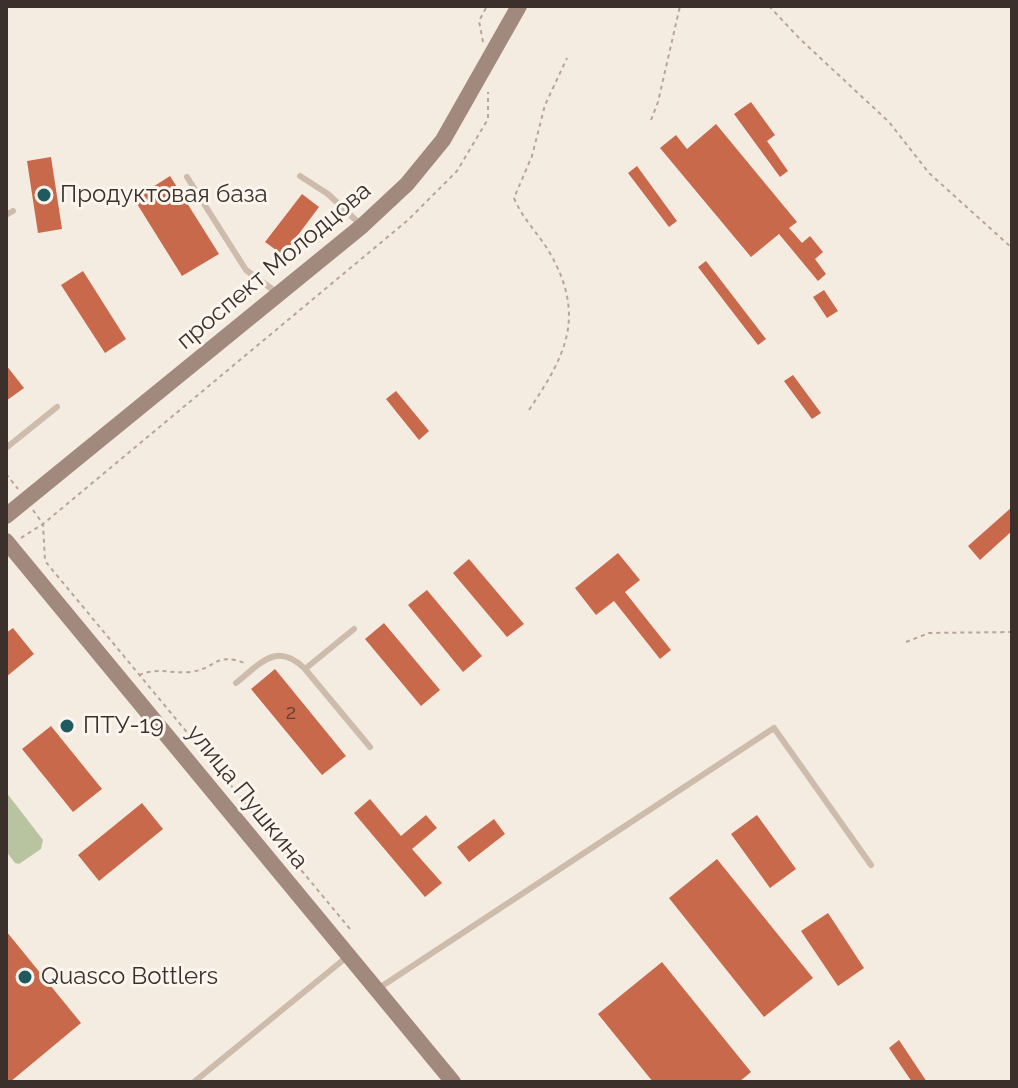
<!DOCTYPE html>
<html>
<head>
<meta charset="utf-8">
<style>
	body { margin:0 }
	#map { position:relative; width:1018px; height:1088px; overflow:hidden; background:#f4ebe1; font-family:Raleway,sans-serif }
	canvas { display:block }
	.frame { position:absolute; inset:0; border:8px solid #3b302b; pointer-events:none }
</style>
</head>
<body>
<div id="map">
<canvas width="1018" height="1088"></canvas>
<div class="frame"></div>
</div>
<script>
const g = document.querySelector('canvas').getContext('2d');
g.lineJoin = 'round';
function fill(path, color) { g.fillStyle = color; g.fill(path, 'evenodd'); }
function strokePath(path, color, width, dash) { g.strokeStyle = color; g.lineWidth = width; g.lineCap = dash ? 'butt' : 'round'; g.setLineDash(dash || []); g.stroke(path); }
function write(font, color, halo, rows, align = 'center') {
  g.font = font + ' Raleway,sans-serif'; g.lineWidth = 6; g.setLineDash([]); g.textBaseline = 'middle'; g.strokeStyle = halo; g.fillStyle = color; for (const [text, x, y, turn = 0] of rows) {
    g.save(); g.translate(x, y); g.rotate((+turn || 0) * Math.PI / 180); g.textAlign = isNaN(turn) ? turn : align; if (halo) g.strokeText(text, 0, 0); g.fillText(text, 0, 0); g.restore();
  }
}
const green = new Path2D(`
	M6 792 43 840 41 849 19 864 15 863 6 851Z`);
const building = new Path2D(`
	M751 102 775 135 767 141 788 171 780 177 734 114Z
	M716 124 797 222 789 228 802 243 810 236 823 252 815 259 826 274 818 281 779 234 751 257 660 148 676 135 687 149Z
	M51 157 62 229 38 233 27 161Z
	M637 166 677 221 669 227 628 173Z
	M170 176 219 254 182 276 134 199Z
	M302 194 319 207 283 255 265 242Z
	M706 261 766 339 758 345 698 267Z
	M83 271 126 339 105 353 61 285Z
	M824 290 838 311 827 318 813 297Z
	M6 365 24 388 6 401Z
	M793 375 821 413 812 419 784 381Z
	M396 391 429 431 419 440 386 399Z
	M1012 507V531L980 560 968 546Z
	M618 553 640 580 625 592 671 650 660 659 614 601 596 615 575 588Z
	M469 559 524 624 507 637 453 573Z
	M427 590 482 656 463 672 408 605Z
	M384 623 440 690 421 706 365 639Z
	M13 628 34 654 6 677V633Z
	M275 669 346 756 322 775 251 689Z
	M51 726 102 789 73 812 22 749Z
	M370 799 401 836 426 815 437 828 412 849 442 883 425 897 354 813Z
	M142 803 163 829 99 881 78 855Z
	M757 815 796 869 770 888 731 834Z
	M494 819 505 834 469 862 457 847Z
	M717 859 813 978 764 1017 669 898Z
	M828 913 864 968 838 986 801 931Z
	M6 931 81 1023 10 1082H6Z
	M662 962 751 1072 739 1082H653L598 1014Z
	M899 1040 927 1082H912L889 1048Z`);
const path = new Path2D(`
	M769 6 800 39 889 122 929 173 1012 248
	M483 42 479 21 487 6
	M651 120 658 102 680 6
	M529 410C565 356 586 318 551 255 540 235 523 220 514 198L532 156 545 105 567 58
	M6 474 18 489
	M33 510 43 524 45 561 350 929
	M21 538 43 524 408 220 457 171 488 119V92
	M906 642 929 633 1012 632
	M139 675C159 667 172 674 191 672 218 668 214 651 247 664`);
const service = new Path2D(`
	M300 176 328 194 362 226
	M187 177 246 270 276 292
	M6 215 13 211
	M6 448 57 407
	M354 629 305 669 370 747
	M236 683C261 663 277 641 305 669
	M379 988 774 728 871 865
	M194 1082 348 956`);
const secondary = new Path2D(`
	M6 516 362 226 407 184 443 140 519 6
	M6 541 453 1082`);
const markers = [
	[44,195,8,"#1f5a5e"],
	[67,726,8,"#1f5a5e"],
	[25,977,8,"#1f5a5e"]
];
const numberNames = [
	["2",291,713]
];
const poiNames = [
	["Продуктовая база",60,195],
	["ПТУ-19",83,726],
	["Quasco Bottlers",41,977]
];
const streetNames = [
	["проспект Молодцова",274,266,-40],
	["улица Пушкина",247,797,51]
];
fill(green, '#b8c4a0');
fill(building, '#c8694b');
strokePath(path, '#b9a596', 2, [4, 4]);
strokePath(service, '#cdbbac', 6);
strokePath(secondary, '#a18a7d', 16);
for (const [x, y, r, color] of markers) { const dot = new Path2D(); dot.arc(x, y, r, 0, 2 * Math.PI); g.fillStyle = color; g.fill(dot); strokePath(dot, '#fbf5ee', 3); }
write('20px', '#5e3e33', null, numberNames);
write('24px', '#3b302b', '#fbf5ee', poiNames, 'left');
write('24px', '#3b302b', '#fbf5ee', streetNames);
</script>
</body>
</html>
